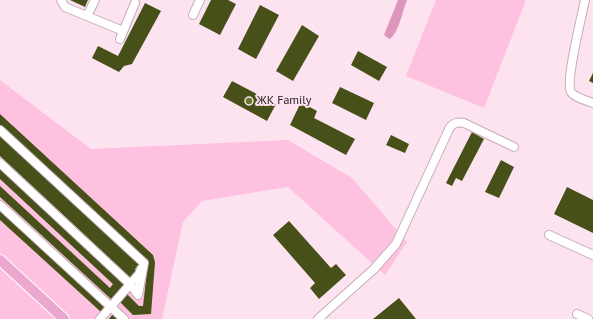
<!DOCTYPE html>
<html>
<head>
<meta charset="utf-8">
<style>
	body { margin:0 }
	canvas { display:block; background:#fde3ef }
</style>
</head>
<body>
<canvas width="593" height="319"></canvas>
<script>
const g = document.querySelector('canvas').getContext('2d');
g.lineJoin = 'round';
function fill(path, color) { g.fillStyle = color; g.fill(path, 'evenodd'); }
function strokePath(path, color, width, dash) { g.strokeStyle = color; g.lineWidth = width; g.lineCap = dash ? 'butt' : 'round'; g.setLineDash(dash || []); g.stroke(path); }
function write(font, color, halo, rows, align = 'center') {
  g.font = font + ' "PT Sans",sans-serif'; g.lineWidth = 4; g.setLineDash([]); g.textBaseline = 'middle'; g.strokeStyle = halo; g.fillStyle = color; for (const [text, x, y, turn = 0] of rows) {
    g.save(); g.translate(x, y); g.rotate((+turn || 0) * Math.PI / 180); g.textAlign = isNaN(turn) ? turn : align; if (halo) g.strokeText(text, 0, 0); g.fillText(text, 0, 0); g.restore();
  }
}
const green = new Path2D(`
	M436 0H526L484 108 406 76Z
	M0 80 91 149 288 140 352 178 407 242 385 275 288 187 202 201 183 222 162 319H68L0 255Z
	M0 265 59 319H0Z`);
const forest = new Path2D(`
	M398 0H407C403 9 398 36 389 39L384 35Z`);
const building = new Path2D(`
	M70 0H88L85 7Z
	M211 0H228L236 4 220 35 199 24Z
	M145 3 161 11 132 64 124 66 119 72 92 58 98 46 118 56Z
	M260 5 279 15 256 59 238 49Z
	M302 25 319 36 293 81 276 71Z
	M358 51 387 67 379 81 351 65Z
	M593 73V83L589 81Z
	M232 81 276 104 267 121 223 97Z
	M340 87 374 103 366 120 332 103Z
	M301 102 317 111 314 118 355 139 346 155 290 125Z
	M0 114 153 255 155 262 151 314 133 315 118 300 126 293 139 306H143L148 262 0 126Z
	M472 132 484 139 462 181 456 178 452 186 446 183Z
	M0 134 140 263 135 269 138 272 132 279 0 156Z
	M391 135 409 144 405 153 386 145Z
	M501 160 514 167 499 198 485 192Z
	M0 169 125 284 111 299 0 197V186L110 288 113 284 0 179Z
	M567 187 593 200V233L554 214Z
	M0 209 106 306 101 312 0 220Z
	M289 221 331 268 336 264 346 275 319 299 310 288 315 283 273 235Z
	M399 298 416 319H373Z
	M113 314 118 319H109Z`);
const minor = new Path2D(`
	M61 0 65 7 123 31
	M585 0C582 15 565 82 571 92 575 98 586 100 593 103
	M193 15 200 0
	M87 16 95 0
	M120 39 135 3
	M0 130 144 263
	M0 163 130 284 138 295 144 263
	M0 205 124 319
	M549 235 593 255
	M577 314 588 319
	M100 319 139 274 141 269
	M318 319 374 269 396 244 450 127C455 122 458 122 464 123L514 147`);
const major = new Path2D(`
	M0 260 64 319`);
const markers = [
	[249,101,4,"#677624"]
];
const poiNames = [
	["ЖК Family",257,101]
];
fill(green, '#fec1e0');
fill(forest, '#df96bc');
fill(building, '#465018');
strokePath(minor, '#c5acb8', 10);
strokePath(major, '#fff', 12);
strokePath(minor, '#fff', 8);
strokePath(major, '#eba7cd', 10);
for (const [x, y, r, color] of markers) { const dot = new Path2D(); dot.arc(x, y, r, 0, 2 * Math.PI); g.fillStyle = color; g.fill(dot); strokePath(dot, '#fde3ef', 1.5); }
write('12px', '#231a1e', '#fde3ef', poiNames, 'left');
</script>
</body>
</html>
